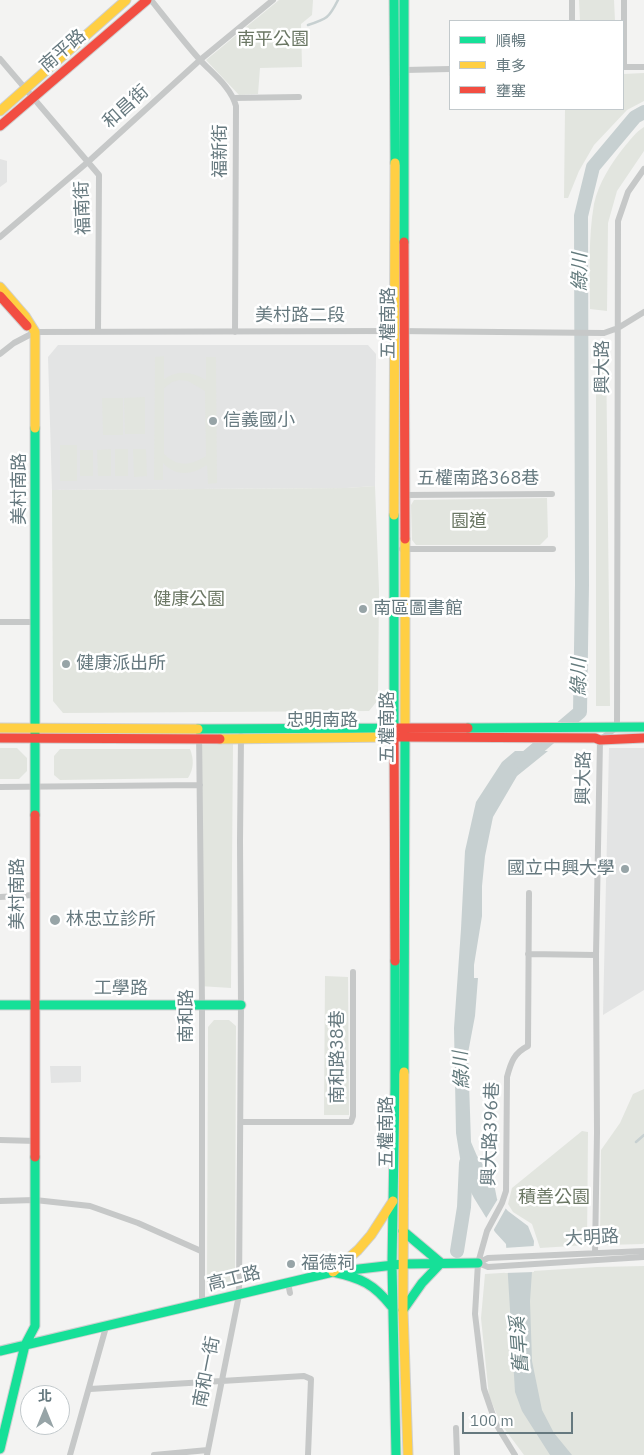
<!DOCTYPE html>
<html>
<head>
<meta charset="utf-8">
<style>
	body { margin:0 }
	#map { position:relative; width:644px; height:1455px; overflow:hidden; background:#f3f3f2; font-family:"IBM Plex Sans","Noto Sans TC",sans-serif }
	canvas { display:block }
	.legend { position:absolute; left:449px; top:20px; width:175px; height:90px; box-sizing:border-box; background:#fff; border:1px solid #c2c9cc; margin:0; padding:6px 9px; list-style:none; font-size:15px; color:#66797f }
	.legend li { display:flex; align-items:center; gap:10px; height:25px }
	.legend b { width:25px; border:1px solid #c2c9cc }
	.north { position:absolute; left:20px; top:1385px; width:50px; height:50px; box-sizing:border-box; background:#fff; border:1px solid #c2c9cc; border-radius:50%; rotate:0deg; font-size:14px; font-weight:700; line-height:20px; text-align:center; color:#66797f }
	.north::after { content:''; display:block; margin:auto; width:18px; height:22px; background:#97a4a7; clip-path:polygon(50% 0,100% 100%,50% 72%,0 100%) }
	.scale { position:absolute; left:462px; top:1412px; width:111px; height:22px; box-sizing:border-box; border:2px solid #66797f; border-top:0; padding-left:6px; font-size:15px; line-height:18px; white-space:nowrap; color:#66797f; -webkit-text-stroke:4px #fff; paint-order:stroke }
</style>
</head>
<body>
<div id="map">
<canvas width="644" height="1455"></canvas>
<ul class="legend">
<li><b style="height:6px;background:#16e098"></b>順暢</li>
<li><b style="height:6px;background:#ffcf43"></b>車多</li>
<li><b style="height:6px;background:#f24e42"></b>壅塞</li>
</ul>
<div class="north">北</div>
<div class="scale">100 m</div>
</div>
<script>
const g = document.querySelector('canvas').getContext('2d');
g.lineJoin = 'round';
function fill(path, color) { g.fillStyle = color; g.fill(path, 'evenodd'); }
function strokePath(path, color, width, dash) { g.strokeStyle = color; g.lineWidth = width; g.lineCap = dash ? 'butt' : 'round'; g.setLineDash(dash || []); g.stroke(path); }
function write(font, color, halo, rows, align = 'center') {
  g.font = font + ' "IBM Plex Sans","Noto Sans TC",sans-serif'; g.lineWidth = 5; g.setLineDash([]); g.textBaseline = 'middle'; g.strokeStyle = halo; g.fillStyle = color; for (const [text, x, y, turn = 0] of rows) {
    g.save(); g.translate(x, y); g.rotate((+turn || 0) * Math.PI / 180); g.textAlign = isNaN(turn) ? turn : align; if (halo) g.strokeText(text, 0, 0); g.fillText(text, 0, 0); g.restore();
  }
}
const built = new Path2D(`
	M0 159 7 161V182L0 187Z
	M58 345H368L376 354 375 486 347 488 52 490 48 357Z
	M609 748H644V990L603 1015Z
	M50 1066H81V1082L51 1083Z`);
const green = new Path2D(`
	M279 0H313L312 15 301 24 302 67 260 68 258 94 239 95 206 60Z
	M579 0H614L615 21H580Z
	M644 73V101L627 110 594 145 579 171 568 198H564L565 109H623V74Z
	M644 127V151L617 191 608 223 607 311 590 309C590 275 588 238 594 204 598 184 612 162 625 146 631 139 636 132 644 127Z
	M606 344 610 706H596V345Z
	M164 356V379C179 369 192 372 206 380V357H216L217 483 208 484 207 465C192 475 176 477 163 463V480H154L155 357ZM179 380 188 381 205 391 206 456C191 465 179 468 164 454V388L172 382Z
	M145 397V434H125L124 398Z
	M102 398H123V435H103Z
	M60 445H77V481H60Z
	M111 449V476H98L97 450Z
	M115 449H128V476H115Z
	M133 449H146L147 476 134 477Z
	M80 450H93V476H80Z
	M375 486 379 590 378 700 369 711 63 713 53 701 52 490 347 488Z
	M547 498 548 537 540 545H416L412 540 411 505 414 500Z
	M233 744 231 988 199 986 202 745Z
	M0 748H17L27 758V771L19 779H0Z
	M60 749H190C194 759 194 769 188 778L60 780 54 775V756Z
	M325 976 348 977 349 1115H324Z
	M214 1020H229L236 1026 235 1281 229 1288 215 1291 207 1284 208 1027Z
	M644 1089V1243L643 1244 605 1245 600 1241 601 1150 620 1123 633 1094Z
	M582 1131 588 1132 587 1245 540 1248 532 1224 513 1212 508 1204 512 1188Z
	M644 1266V1455H524L501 1424 489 1396 481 1318 485 1274 597 1267Z`);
const water = new Path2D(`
	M515 751H548L517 776 493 817 485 856 482 886V916L474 965V978H478L475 1016 468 1053 471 1142 477 1156 493 1179 497 1199 508 1211 528 1226 534 1241 530 1301 532 1361 542 1410 554 1433 572 1455H550L522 1411 515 1392 506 1244 495 1232 474 1198 463 1177 456 1133 454 1028 461 929 465 851 476 802 502 762Z`);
const pier = new Path2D(`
	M499 1197 506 1208 492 1233 485 1220Z
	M534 1246V1272L505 1273 504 1248Z`);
const stream = new Path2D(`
	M308 25C327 19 329 18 338 0
	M636 1142 644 1135`);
const river = new Path2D(`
	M521 762 580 712 582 585 581 216 593 167 635 117 644 112
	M457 1251 464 1207 466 1163`);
const street = new Path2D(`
	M151 0C167 20 183 41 200 60 213 74 231 87 236 106L235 332
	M572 21V0
	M0 59 99 175 98 332
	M623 67H644
	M624 67V0
	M405 70 450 69
	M234 98 299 97
	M0 237 89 161 200 60 273 0
	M0 354 14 343 35 332 395 331 604 333 618 328 644 312
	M404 495 552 494
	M402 549H553
	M0 622H36
	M199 729 202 1005V1304
	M0 787 200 785
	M0 897 34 895
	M528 954 596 955
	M241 1122H351L353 1116V972
	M0 1140 36 1141
	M0 1201 35 1200 90 1206 138 1223 201 1251
	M595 1253 597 1133 596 955 600 740 617 727 618 221 628 192 644 169
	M478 1263 488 1267 644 1257
	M478 1263 488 1258 644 1251
	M288 1283 290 1293
	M90 1389 304 1376 311 1379 308 1455
	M456 1428 457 1455
	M70 1455 106 1327
	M154 1455 208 1450
	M207 1455 239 1295 241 1005 240 841 241 736
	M515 1455 496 1424 484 1389 475 1314 478 1263 487 1231 502 1203 506 1191 507 1077C511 1062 514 1053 528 1046L529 893`);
const fast = new Path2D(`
	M394 0 395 163
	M404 0V242
	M35 428V815
	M468 728 644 727
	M198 729 394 728V515
	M395 961V1087L392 1264 396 1455
	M0 1005H241
	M404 1072 405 728
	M403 1231 441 1263 422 1283 403 1310
	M333 1272C361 1278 374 1284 392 1307
	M0 1351 333 1272 403 1264 478 1263
	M0 1449 25 1345 35 1326V1157`);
const slow = new Path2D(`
	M0 111 126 0
	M0 287 25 316 35 332
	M35 332V428
	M394 515 395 163
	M405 539V728
	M0 728 198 729
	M220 739 394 737
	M404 1072 403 1310 408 1455
	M333 1272 358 1250 371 1235 393 1201`);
const jam = new Path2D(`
	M0 126 147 0
	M404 242 405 539
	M0 296 27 326
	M400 737 595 738 600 740 644 738
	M0 738 220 739
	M35 815V1157
	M395 961 394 728H468`);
const markers = [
	[213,421,5,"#97a4a7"],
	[363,609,5,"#97a4a7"],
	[66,664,5,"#97a4a7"],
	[625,869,5,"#97a4a7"],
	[55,920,6,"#97a4a7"],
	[291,1264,5,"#97a4a7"]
];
const parkNames = [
	["南平公園",273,40],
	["園道",469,522],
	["健康公園",189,600],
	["積善公園",554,1198]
];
const streetNames = [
	["南平路",63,51,-41],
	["和昌街",126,107,-42],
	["福新街",221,151,-90],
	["福南街",83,208,-92],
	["美村路二段",300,316],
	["五權南路",389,323,-90],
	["興大路",603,367,-90],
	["五權南路368巷",478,479],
	["美村南路",20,489,-90],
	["忠明南路",322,721],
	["五權南路",388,727,-90],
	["興大路",584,778,-89],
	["美村南路",18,894,-90],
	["工學路",121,989],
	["南和路",187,1016,-90],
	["南和路38巷",338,1057,-90],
	["五權南路",387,1132,-90],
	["興大路396巷",491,1134,-88],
	["大明路",592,1238,-3],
	["高工路",234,1279,-14],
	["南和一街",207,1372,-79]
];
const poiNames = [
	["信義國小",223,421],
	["南區圖書館",373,609],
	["健康派出所",76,664],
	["國立中興大學",615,869,"right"],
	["林忠立診所",66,920],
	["福德祠",301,1264]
];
const waterNames = [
	["綠川",581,272,-90],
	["綠川",580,677,-90],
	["綠川",462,1070,-93],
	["舊旱溪",520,1345,-94]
];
fill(built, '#e3e4e4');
fill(green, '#e2e5df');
fill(water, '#c7d0d1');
fill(pier, '#f3f3f2');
strokePath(stream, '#c7d0d1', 2.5);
strokePath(river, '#c7d0d1', 14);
strokePath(fast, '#cfd0d0', 11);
strokePath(slow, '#cfd0d0', 11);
strokePath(jam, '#cfd0d0', 11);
strokePath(street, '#c6c8c8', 6);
strokePath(fast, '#16e098', 9);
strokePath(slow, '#ffcf43', 9);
strokePath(jam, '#f24e42', 9);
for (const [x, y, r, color] of markers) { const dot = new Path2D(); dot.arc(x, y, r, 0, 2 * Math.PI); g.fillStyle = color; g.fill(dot); strokePath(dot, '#fff', 2); }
write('18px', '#6b7764', '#fff', parkNames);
write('18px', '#66797f', '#fff', streetNames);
write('18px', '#66797f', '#fff', poiNames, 'left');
write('italic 19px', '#627a7c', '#fff', waterNames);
</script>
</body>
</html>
